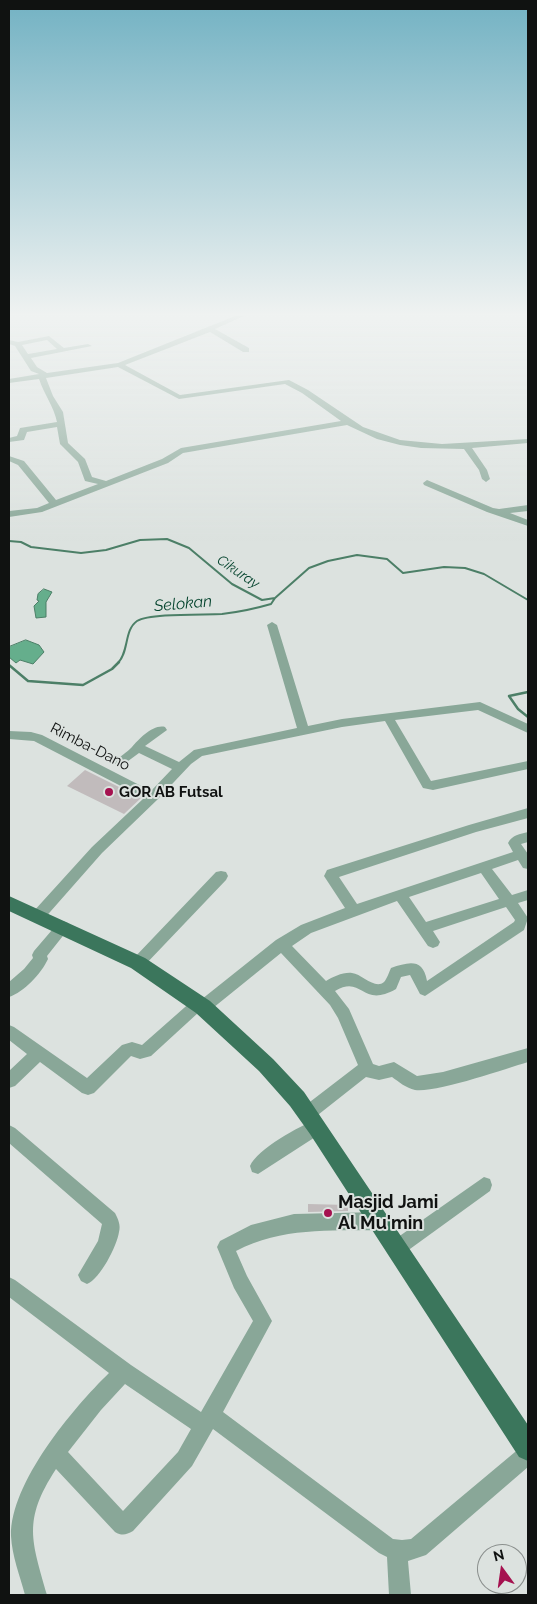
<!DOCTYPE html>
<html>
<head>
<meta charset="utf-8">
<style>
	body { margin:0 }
	#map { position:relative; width:537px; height:1604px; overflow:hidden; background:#dce2df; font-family:Raleway,sans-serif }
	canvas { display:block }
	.frame { position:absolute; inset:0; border:10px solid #101211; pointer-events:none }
	.north { position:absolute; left:477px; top:1544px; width:50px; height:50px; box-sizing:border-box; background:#dce2df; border:1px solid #8a8f8d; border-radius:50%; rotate:346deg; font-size:14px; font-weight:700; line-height:20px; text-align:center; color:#101211 }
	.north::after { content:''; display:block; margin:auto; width:18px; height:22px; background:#a5114f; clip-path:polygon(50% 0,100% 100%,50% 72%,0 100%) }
</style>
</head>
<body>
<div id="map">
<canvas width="537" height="1604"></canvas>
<div class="frame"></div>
<div class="north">N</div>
</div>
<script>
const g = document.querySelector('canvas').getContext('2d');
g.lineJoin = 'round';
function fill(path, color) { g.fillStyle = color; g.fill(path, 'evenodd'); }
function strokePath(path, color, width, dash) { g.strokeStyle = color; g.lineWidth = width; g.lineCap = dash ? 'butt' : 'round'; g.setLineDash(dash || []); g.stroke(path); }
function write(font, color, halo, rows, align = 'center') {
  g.font = font + ' Raleway,sans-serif'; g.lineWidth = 4; g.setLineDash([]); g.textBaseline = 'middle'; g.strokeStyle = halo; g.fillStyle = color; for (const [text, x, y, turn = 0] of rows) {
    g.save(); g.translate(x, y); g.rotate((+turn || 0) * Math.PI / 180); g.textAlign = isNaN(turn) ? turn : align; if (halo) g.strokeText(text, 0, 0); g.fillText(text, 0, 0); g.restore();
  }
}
const water = new Path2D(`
	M44 589 52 592 46 602V617L36 618 34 606 39 601 37 600 38 594Z
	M26 640 39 645 44 652 33 664 20 660 16 663 9 657V647Z`);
const streamFar1 = new Path2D(`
	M9 541 21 542 31 547 81 553 106 550 140 540 167 539 189 548 232 584 262 600 275 598 309 568 328 561 357 555 387 559 403 573 444 567 465 568 484 574 528 600
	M118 663C129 652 124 630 137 621 150 613 203 615 222 614 239 612 254 609 271 604L275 598`);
const stream = new Path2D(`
	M9 665 28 681 83 685 112 669 119 662
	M528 692 509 696 518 709 528 717`);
const building = new Path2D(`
	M85 770 141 798 124 814 67 786Z
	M308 1204 348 1205V1211L308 1212Z`);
const minor = new Path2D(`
	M235 316H244L215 329 249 348V352H243L210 332 125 365 180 395 289 380 308 390 363 427 400 440 442 444 528 439V443L472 448 487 470 490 479 486 482 482 479 479 470 464 449 421 448 400 445 377 439 347 425 183 453 168 463 42 512 9 517V511L37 508 49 503 18 465 9 461V456L24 461 56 500 98 484 85 481 78 462 60 444 57 427 27 432 24 440 9 442V438L17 436 20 428 57 422C54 407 44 394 39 379L9 383V379L39 374 31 371 15 346 9 344V340L18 342 49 336 64 348 88 344 92 346 31 358 37 367 47 373 118 363ZM47 340 57 349 28 354 22 345ZM118 367 179 399 285 384 302 393 341 421 181 448 162 459 106 481 92 477 85 459 68 443 63 412 53 396 46 378Z
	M427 480 493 508 499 509 528 505V511L510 513 528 520V526L487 512 424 485 423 483Z
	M272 622 277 625 308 726 342 719 480 702 528 724V733L478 710 395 720 431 781 528 761V769L433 790 423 788 385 721 342 727 202 756 191 764 157 800 102 853 43 920 38 922 33 920 31 916 33 912 92 847 144 798 34 741 9 739V731L31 732 42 735 151 791 172 769 139 753 120 767 114 763C119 756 127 753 132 747 139 739 153 724 165 727L167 730 145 746 179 762 194 750 297 728 267 625Z
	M528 808V818L476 832 339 877 357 904 513 852 508 843C512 835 520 834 528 832V842L521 844 528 854V869L523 868 518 860 492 869 512 895 528 890V900L518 903 528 918 524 930 425 996 420 994 410 975 401 977 396 989C361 1009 363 974 335 991L349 1009 373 1064 379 1066 394 1062 417 1076 443 1072 528 1048V1062C505 1069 436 1093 415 1090 406 1088 399 1082 392 1077L379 1080 366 1077 314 1118 308 1120 302 1118 300 1113 302 1108 358 1065 338 1018 330 1005 281 953 208 1012 203 1013 199 1012 151 1056 140 1059 131 1056 94 1093 88 1095 82 1093 40 1062 15 1086 9 1088V1071L27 1054 9 1040V1025L14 1027 87 1078 122 1045 132 1042 142 1045 193 1000 198 998 202 999 276 940 301 925 345 908 324 876 327 870 469 825ZM481 873 499 899 426 922 409 897ZM397 901 428 946 433 948 438 946 440 942 433 931 506 907 515 920 514 922 427 981C423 958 409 962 391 968 389 972 387 979 384 982 375 990 362 974 352 973 343 972 333 977 326 981L292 946 311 933Z
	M221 871 226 872 228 876 226 880 143 967 138 969 133 967 131 963 133 959 216 872Z
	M63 921 68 923 70 927 47 956 48 959C41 974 24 992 9 997V982L24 969 33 958 32 955 34 951 58 923Z
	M317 1119 323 1122 325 1127 323 1132 258 1174 252 1172 250 1166C257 1149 300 1126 317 1119Z
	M9 1125 15 1128 115 1213C118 1219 121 1225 119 1232 117 1246 100 1279 87 1284L81 1281 78 1275 98 1241 102 1224 9 1143Z
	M484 1177 490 1179 492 1185 490 1191 403 1254 397 1257 391 1254 388 1248 391 1242Z
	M379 1212 385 1215 388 1221 385 1227 379 1230C329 1231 282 1227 236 1251L247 1276 272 1321 223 1412 393 1539 402 1540 411 1539 521 1447 528 1444V1467L426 1555 408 1561 411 1595H389L387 1557 379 1553 213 1429 192 1466 133 1531C126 1535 122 1536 115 1532L56 1469C22 1521 32 1541 47 1595H25C20 1576 12 1556 11 1536 10 1483 73 1408 109 1373L9 1297V1277L15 1280 131 1365 201 1412 253 1321 234 1288 217 1247 220 1241 251 1225 294 1214ZM125 1384 191 1429 178 1452 123 1511 68 1452 101 1410Z`);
const major = new Path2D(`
	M9 896 145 958 210 1001 273 1059 304 1092 528 1425V1461L519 1457 310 1134 290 1106 259 1071 196 1013 131 968 9 911Z`);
const markers = [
	[109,792,5,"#a5114f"],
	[328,1213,5,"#a5114f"]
];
const farWaternames = [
	["Cikuray",238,572,34]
];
const streetNames = [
	["Rimba-Dano",90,747,27]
];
const poiNames = [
	["GOR AB Futsal",119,792]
];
const waterNames = [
	["Selokan",183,604,-5]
];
const nearPoinames = [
	["Masjid Jami",338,1203],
	["Al Mu'min",338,1224]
];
fill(water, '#65ae8c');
strokePath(water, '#4c7f67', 1);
strokePath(streamFar1, '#4c7f67', 2);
strokePath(stream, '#4c7f67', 2.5);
fill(building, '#c1bbbc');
fill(minor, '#89a798');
fill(major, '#3b765c');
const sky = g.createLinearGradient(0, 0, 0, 541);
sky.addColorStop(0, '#73b2c3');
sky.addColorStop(0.58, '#eff2f1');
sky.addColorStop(1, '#eff2f100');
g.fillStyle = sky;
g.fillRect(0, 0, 537, 541);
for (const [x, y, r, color] of markers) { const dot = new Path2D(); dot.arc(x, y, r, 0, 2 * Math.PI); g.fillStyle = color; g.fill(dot); strokePath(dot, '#dce2df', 2); }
write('italic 14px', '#06452f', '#dce2df', farWaternames);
write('15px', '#101211', '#dce2df', streetNames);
write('bold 15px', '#101211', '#dce2df', poiNames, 'left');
write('italic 16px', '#06452f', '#dce2df', waterNames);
write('bold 18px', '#101211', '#dce2df', nearPoinames, 'left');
</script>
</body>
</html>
